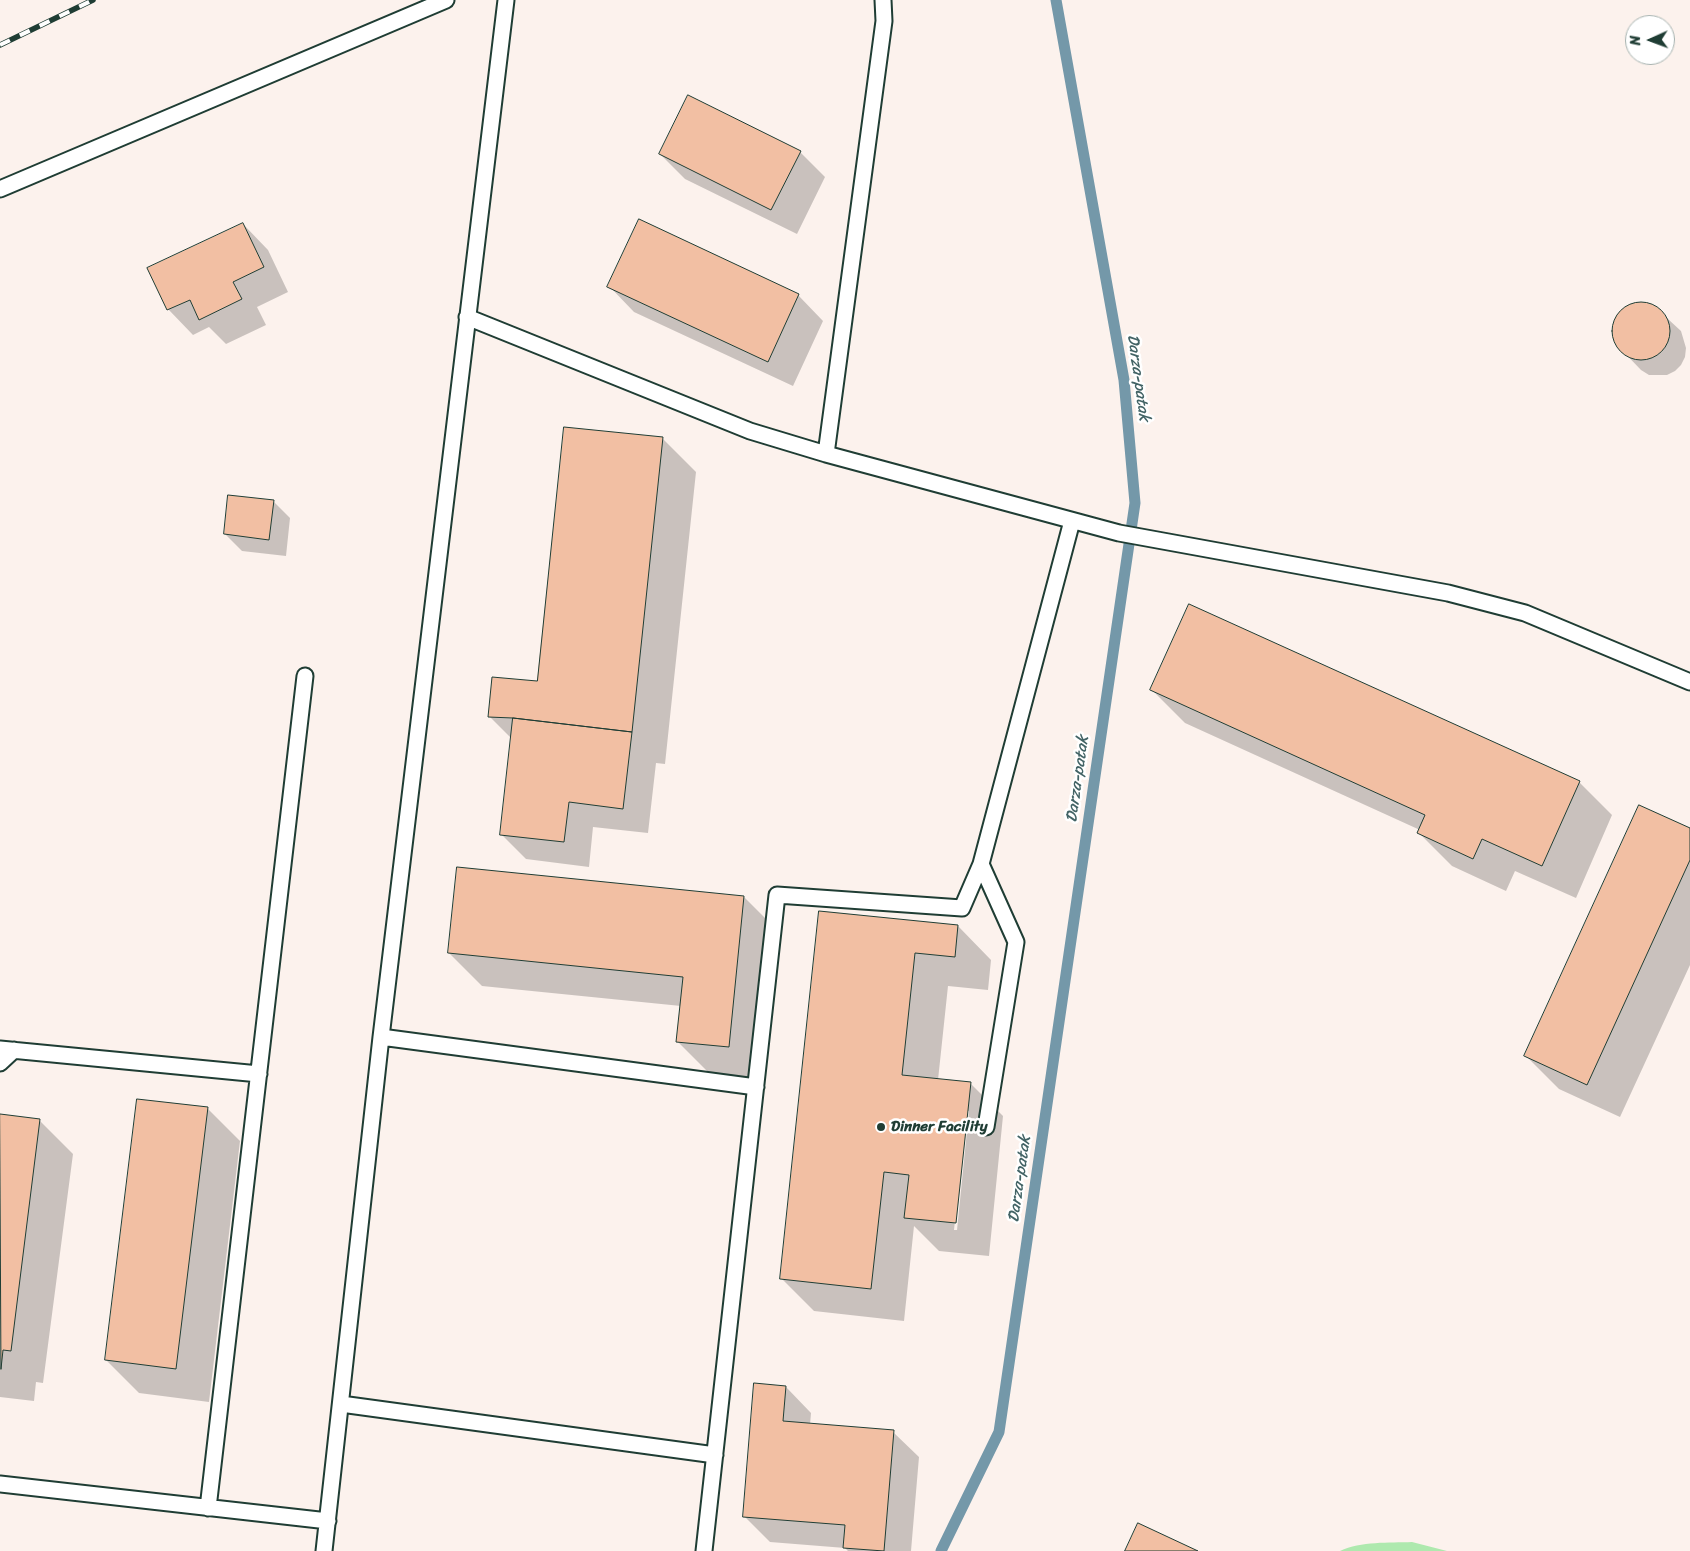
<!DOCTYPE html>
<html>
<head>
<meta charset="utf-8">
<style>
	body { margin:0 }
	#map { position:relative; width:1690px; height:1551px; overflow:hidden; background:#fcf2ed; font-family:Sriracha,sans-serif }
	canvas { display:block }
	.north { position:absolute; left:1625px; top:15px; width:50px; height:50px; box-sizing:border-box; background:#fff; border:1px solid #a5b1ae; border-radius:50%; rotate:268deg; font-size:14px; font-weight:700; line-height:20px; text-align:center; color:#1f3d34 }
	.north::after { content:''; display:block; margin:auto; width:18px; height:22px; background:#1f3d34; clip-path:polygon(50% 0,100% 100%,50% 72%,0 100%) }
</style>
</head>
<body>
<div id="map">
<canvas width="1690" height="1551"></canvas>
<div class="north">N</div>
</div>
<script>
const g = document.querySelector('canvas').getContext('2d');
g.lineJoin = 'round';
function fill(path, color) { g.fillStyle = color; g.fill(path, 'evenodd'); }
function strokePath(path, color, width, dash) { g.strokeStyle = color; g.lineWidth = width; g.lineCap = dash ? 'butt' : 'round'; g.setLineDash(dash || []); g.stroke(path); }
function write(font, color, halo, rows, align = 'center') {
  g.font = font + ' Sriracha,sans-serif'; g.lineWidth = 5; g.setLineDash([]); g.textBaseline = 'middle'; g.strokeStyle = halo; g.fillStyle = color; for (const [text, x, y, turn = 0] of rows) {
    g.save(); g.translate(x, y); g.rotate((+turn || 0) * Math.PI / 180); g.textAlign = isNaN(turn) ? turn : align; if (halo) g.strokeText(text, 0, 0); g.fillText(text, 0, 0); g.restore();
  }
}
const green = new Path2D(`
	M1412 1542 1447 1551H1340C1361 1541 1389 1543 1412 1542Z`);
const shadow = new Path2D(`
	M800 152 825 177 797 234 685 179 660 154Z
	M243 224 268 250 288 292 257 307 266 325 226 344 209 327 193 335 168 309Z
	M609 286 798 295 823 321 793 386 634 312Z
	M1638 303 1648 304 1656 308 1681 331 1686 348 1685 357 1681 365 1675 371 1667 375H1649L1641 370 1617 345 1613 327 1622 310 1629 305Z
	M663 439 696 472 665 764 656 763 648 833 593 827 589 867 526 859 501 834 512 739 489 716 538 683Z
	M273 501 290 518 286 556 242 551 225 534Z
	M1190 606 1579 782 1612 815 1576 898 1515 871 1506 891 1452 866 1419 833 1420 830 1185 723 1152 690Z
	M1690 829V965L1620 1117 1559 1089 1526 1056Z
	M744 897 777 930 761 1079 710 1074 677 1041 681 1006 482 986 449 953Z
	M820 912 958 926 991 960 988 990 948 986 938 1080 970 1083 1003 1116 989 1256 939 1251 914 1226 904 1321 814 1311 781 1278ZM967 1111H969L957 1230H954Z
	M207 1108 240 1141 209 1402 139 1393 106 1360Z
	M0 1115 40 1121 73 1154 43 1383 36 1382 34 1401 0 1397Z
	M786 1387 811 1413 810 1425 893 1432 919 1457 911 1551H848L845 1548 770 1542 745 1517Z`);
const stream = new Path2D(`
	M941 1551 999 1432 1135 503 1124 380 1056 0`);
const building = new Path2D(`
	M688 95 801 151 771 210 659 154Z
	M639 219 799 294 768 362 607 287Z
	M243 223 264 267 233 282 242 299 199 320 190 300 167 310 147 268Z
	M1612 331a29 29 0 1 1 58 0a29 29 0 1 1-58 0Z
	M564 427 663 437 632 732 513 718 488 717 492 677 537 681Z
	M228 495 274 500 269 540 224 534Z
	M1189 604 1580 781 1542 866 1482 839 1473 859 1417 833 1425 815 1150 690Z
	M513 718 632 732 623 809 569 802 564 842 500 835Z
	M1639 805 1690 828V860L1587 1085 1524 1056Z
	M457 867 744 896 729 1047 676 1042 683 977 448 953Z
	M819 911 958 925 955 957 915 953 902 1075 971 1082 956 1223 904 1218 909 1175 884 1172 871 1289 780 1279Z
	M137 1099 208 1107 176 1369 105 1360Z
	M0 1114 40 1119 11 1351 3 1350 1 1369Z
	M754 1383 786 1386 783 1421 894 1430 884 1551 843 1548 845 1525 743 1517Z
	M1138 1523 1198 1551H1125Z`);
const lane = new Path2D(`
	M0 189 446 0
	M467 317 750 431 826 454 1119 533 1448 593 1525 613 1690 682
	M826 454 884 21 883 0
	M981 864 1016 942 986 1127
	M381 1037 756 1087
	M0 1049 259 1074
	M0 1063 14 1050
	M341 1404 715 1455
	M0 1484 328 1521
	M208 1508 305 676
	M324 1551 381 1037 506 0
	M704 1551 777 895 962 908 981 864 1072 521`);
const rail = new Path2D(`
	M0 45 93 0`);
const markers = [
	[881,1127,5,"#1f3d34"]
];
const poiNames = [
	["Dinner Facility",891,1127]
];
const waterNames = [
	["Darza-patak",1138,378,82],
	["Darza-patak",1078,779,-82],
	["Darza-patak",1020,1179,-82]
];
fill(green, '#aee9ae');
fill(shadow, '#0003');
strokePath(stream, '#7498a9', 11);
fill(building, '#f2bfa3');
strokePath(building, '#1f3d34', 1);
strokePath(lane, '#1f3d34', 19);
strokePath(lane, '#fff', 15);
strokePath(rail, '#1f3d34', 5.5);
strokePath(rail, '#fff', 4, [11]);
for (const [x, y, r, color] of markers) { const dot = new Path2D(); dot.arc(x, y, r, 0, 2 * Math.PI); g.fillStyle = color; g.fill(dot); strokePath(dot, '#fff', 2); }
write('bold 15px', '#1f3d34', '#fff', poiNames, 'left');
write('italic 16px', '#426365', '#fff', waterNames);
</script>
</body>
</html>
